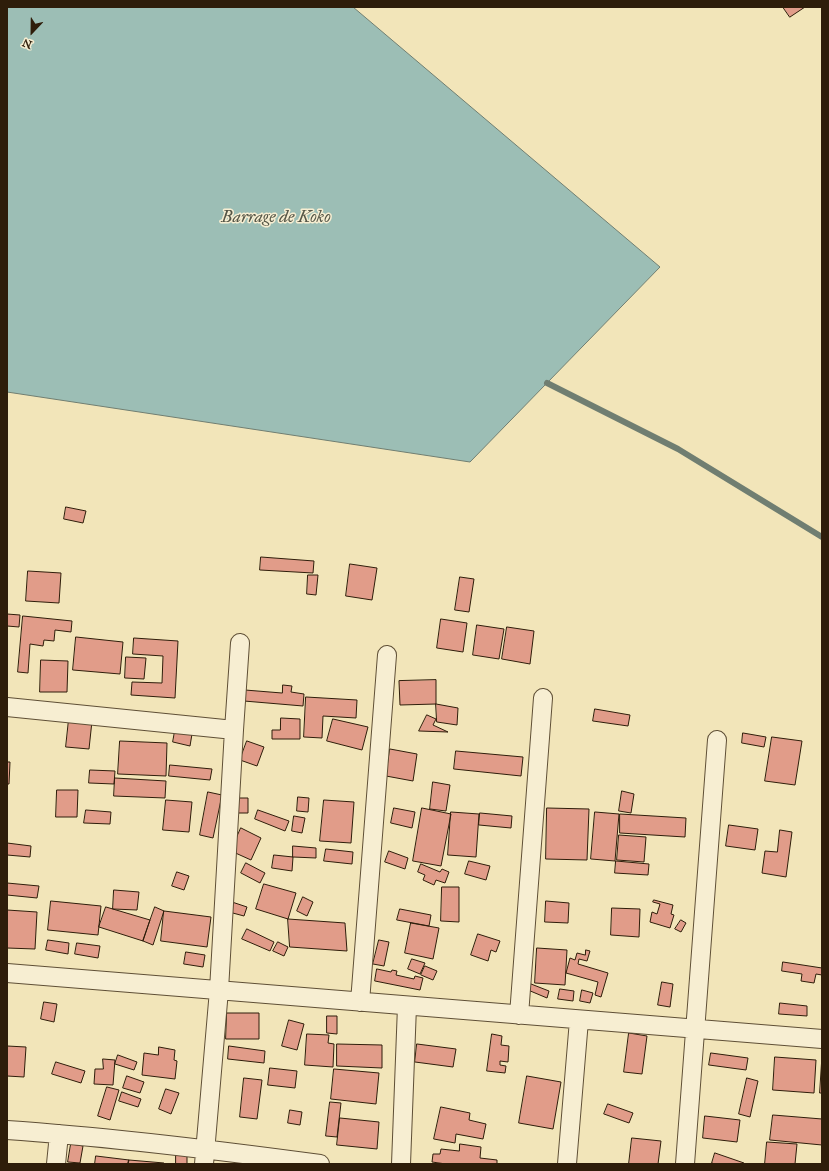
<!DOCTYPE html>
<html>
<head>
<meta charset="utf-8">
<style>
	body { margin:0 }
	#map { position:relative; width:829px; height:1171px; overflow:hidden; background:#f2e5b9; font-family:"IM FELL Great Primer",serif }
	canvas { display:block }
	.frame { position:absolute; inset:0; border:8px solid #2e1d0a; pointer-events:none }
	.north { position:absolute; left:12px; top:12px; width:40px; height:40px; -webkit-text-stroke:3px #f7eed2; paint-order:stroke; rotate:202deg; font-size:11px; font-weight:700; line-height:16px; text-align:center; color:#2e1d0a }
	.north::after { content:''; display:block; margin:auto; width:14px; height:18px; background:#2e1d0a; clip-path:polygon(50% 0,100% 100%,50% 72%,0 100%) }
</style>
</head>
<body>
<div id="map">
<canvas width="829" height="1171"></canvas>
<div class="frame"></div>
<div class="north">N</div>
</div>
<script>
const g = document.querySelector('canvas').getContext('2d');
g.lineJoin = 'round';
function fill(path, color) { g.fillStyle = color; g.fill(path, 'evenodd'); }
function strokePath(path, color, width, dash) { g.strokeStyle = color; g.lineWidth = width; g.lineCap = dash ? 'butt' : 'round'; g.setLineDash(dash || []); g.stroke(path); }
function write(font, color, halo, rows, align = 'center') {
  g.font = font + ' "IM FELL Great Primer",serif'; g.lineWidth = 3; g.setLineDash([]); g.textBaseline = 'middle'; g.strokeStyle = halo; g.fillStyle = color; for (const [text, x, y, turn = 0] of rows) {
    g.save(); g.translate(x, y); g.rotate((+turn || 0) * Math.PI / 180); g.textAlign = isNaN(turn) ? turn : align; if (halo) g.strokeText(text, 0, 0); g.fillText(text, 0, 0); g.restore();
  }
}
const water = new Path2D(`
	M7 7H353L660 267 470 462 7 392Z`);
const stream = new Path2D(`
	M547 383 678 449 822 537`);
const building = new Path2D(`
	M783 7H805L790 17Z
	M66 507 86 511 83 523 64 519Z
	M261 557 314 561 313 573 260 570Z
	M350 564 377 568 372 600 346 596Z
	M28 571 61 573 59 603 26 601Z
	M308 575H318L316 595 307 594Z
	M460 577 474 579 469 612 455 610Z
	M7 607V614L20 615 19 627 7 626Z
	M23 616 72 621 71 632 55 630 54 641 44 640 43 646 30 644 28 673 18 672Z
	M441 619 467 623 463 652 437 648Z
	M477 625 504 629 499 659 473 655Z
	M507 627 534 631 530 664 502 659Z
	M76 637 123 642 120 674 73 670Z
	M134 638 178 641 175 698 131 695 132 682 162 683 163 656 133 654Z
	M126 657 146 658 144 679 125 678Z
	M41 660 68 661 67 692H40Z
	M436 680V704L400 705 399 681Z
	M283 685 292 686 291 692 304 694 303 706 244 701 245 690 282 693Z
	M306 697 357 700 356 718 323 716 322 738 304 737Z
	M436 704 458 708 457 725 437 722Z
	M595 709 630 715 628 726 593 721Z
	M427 715 436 719 433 725 448 732 419 731Z
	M281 718 300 719V739H272V730H280Z
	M69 719 92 721 89 749 66 747Z
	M333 719 368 727 362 750 327 741Z
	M175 731 192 734 190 746 173 742Z
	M743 733 766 737 764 747 742 743Z
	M772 737 802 741 795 785 765 781Z
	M120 741 167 743 166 776 118 774Z
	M247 741 264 747 257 766 240 760Z
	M390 749 417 754 413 781 386 776Z
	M456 751 523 757 521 776 454 769Z
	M7 762H10L9 784H7Z
	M170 765 212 769 210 780 169 776Z
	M90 770 115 771 114 784 89 783Z
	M115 778 166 781 165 798 114 796Z
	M433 782 450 785 446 811 430 809Z
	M57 790H78L77 817H56Z
	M622 791 634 794 631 813 619 811Z
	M208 792 222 795 213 838 200 835Z
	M298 797 309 798 308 812 297 811Z
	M238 798H248V813H238Z
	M166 800 192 802 189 832 163 830Z
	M324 800 354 802 351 843 320 841Z
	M394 808 415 812 412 828 391 823Z
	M422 808 451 814 441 866 413 861Z
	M547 808 589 809 587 860 546 859Z
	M86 810 111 812 110 824 84 823Z
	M258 810 289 821 285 831 255 819Z
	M451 812 479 814 476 857 448 855Z
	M595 812 619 814 615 861 591 859Z
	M480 813 512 816 511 828 479 825Z
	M620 814 686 818 685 837 620 833Z
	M294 816 305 818 302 833 292 831Z
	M729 825 758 829 755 850 726 846Z
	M241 828 261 838 251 860 231 851Z
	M780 830 792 832 786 877 762 873 765 851 777 852Z
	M619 835 646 837 644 862 617 860Z
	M7 843 31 846 30 857 7 855Z
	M293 846 316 848V858L293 857Z
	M326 849 353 852 352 864 324 861Z
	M389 851 408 858 405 869 385 862Z
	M274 855 293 857 292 871 272 868Z
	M469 861 490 866 486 880 465 874Z
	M616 861 649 864 648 875 615 873Z
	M246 863 265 873 260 883 241 873Z
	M421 864 440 872 442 869 449 872 445 883 436 880 434 885 423 880 425 875 418 872Z
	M177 872 189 876 184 890 172 886Z
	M7 883 39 886 37 898 7 895Z
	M264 884 296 893 288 919 256 909Z
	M442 887H459V922L441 921Z
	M114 890 139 892 137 910 113 909Z
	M303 897 313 902 307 916 297 911Z
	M654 900 673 905 671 914 674 915 670 928 650 922 652 912 657 914 660 904 653 902Z
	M51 901 101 906 98 935 48 930Z
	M546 901 569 903 568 923 545 922Z
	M232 902 247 907 244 916 229 912Z
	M106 907 150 920 143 941 99 927Z
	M155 907 164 911 153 945 143 941Z
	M612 908 640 909 639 937 611 935Z
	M400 909 431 915 429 926 397 920Z
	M7 910 37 912 35 949 7 948Z
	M164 911 211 917 207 947 161 941Z
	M288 919 345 923 347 951 290 947Z
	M681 920 686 923 681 932 675 929Z
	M411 923 439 928 433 959 405 953Z
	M247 929 274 942 270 951 242 939Z
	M478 934 500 941 496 952 491 950 488 961 471 955Z
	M48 940 69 943 68 954 46 950Z
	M379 940 389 942 384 966 373 964Z
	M278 942 288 947 284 956 273 951Z
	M77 943 100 946 98 958 75 954Z
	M537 948 567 950 565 985 535 983Z
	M586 950 590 951 587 961 579 959 578 964 608 973 601 997 595 995 598 982 566 973 570 958 575 960 577 953 585 955Z
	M186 952 205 955 203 967 184 964Z
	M412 959 425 963 420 974 408 969Z
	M783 962 822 968V975L816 974 814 983 801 981 802 974 782 971Z
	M425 966 437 971 433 980 421 975Z
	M377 969 391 972 392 970 397 971 396 975 414 979 415 976 423 978 420 990 375 981Z
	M662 982 673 984 670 1007 658 1005Z
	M531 984 549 991 547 998 528 990Z
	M560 989 574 991 573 1001 558 999Z
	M582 990 593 993 590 1003 580 1001Z
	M44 1002 57 1004 54 1022 41 1019Z
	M780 1003 807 1006V1016L779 1014Z
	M227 1013H259V1039H226Z
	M327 1016H337V1034L327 1033Z
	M289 1020 304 1024 297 1050 282 1046Z
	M629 1033 647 1036 642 1074 624 1072Z
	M307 1034 329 1035 328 1043 334 1044 333 1067 305 1065Z
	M492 1034 502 1036 501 1045 509 1046 508 1062 500 1061V1065L506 1066 505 1073 487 1071Z
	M337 1044 382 1045V1068L337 1066Z
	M417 1044 456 1049 453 1067 415 1062Z
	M7 1046 26 1047 24 1077 7 1076Z
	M229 1046 265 1051 264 1063 228 1059Z
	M159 1047 175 1050 174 1060 177 1061 175 1079 142 1075 144 1053 158 1055Z
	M711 1053 748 1058 746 1070 709 1065Z
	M118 1055 137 1062 134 1070 115 1064Z
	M822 1056V1093H820Z
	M775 1057 816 1060 814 1093 773 1090Z
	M103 1059 115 1060 113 1085 94 1084 95 1069H103Z
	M56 1062 85 1071 81 1083 52 1074Z
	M270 1068 297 1071 295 1088 268 1085Z
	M334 1069 379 1073 376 1104 331 1099Z
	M127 1076 144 1082 140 1093 123 1088Z
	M527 1076 561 1082 553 1129 519 1123Z
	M244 1078 262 1080 257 1119 240 1117Z
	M747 1078 758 1081 750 1117 739 1114Z
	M107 1087 119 1090 110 1120 98 1116Z
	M166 1089 179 1093 171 1114 159 1109Z
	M122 1092 141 1099 138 1107 119 1101Z
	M330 1102 341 1103 337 1137 326 1136Z
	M608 1104 633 1113 629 1123 604 1114Z
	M441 1107 470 1113 469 1120 486 1124 483 1139 456 1134 455 1143 434 1139Z
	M290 1110 302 1112 300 1125 288 1123Z
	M773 1115 822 1119V1145L770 1140Z
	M705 1116 740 1120 737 1142 703 1138Z
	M340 1118 379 1122 377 1149 337 1145Z
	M632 1138 661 1141 658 1164H629Z
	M767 1142 797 1144 795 1164H765Z
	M71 1144 83 1146 80 1163 68 1162Z
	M460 1144 481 1147 480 1158 497 1160V1164H446L432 1162 433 1154H440L441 1149 459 1151Z
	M176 1153 187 1154V1164H176Z
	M715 1153 744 1163 743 1164H715L712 1163Z
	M96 1156 129 1160 128 1164H95Z
	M129 1160 164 1163V1164H128Z`);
const street = new Path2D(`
	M7 707 234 730
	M7 973 822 1039
	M360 1002 387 655
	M519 1015 543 698
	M7 1130C112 1137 216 1150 320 1164
	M56 1164 59 1134
	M204 1164 219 990 234 730 240 643
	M401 1164 407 1006
	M567 1164 579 1020
	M685 1164 717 740`);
const waterNames = [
	["Barrage de Koko",276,218]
];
fill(water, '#9cbeb5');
strokePath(water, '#707e71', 1);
strokePath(stream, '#707e71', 6);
fill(building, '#e19c89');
strokePath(building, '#2e1d0a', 1);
strokePath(street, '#5f4f36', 20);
strokePath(street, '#f7eed2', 18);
write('italic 17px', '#545546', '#f7eed2', waterNames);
</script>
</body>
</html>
